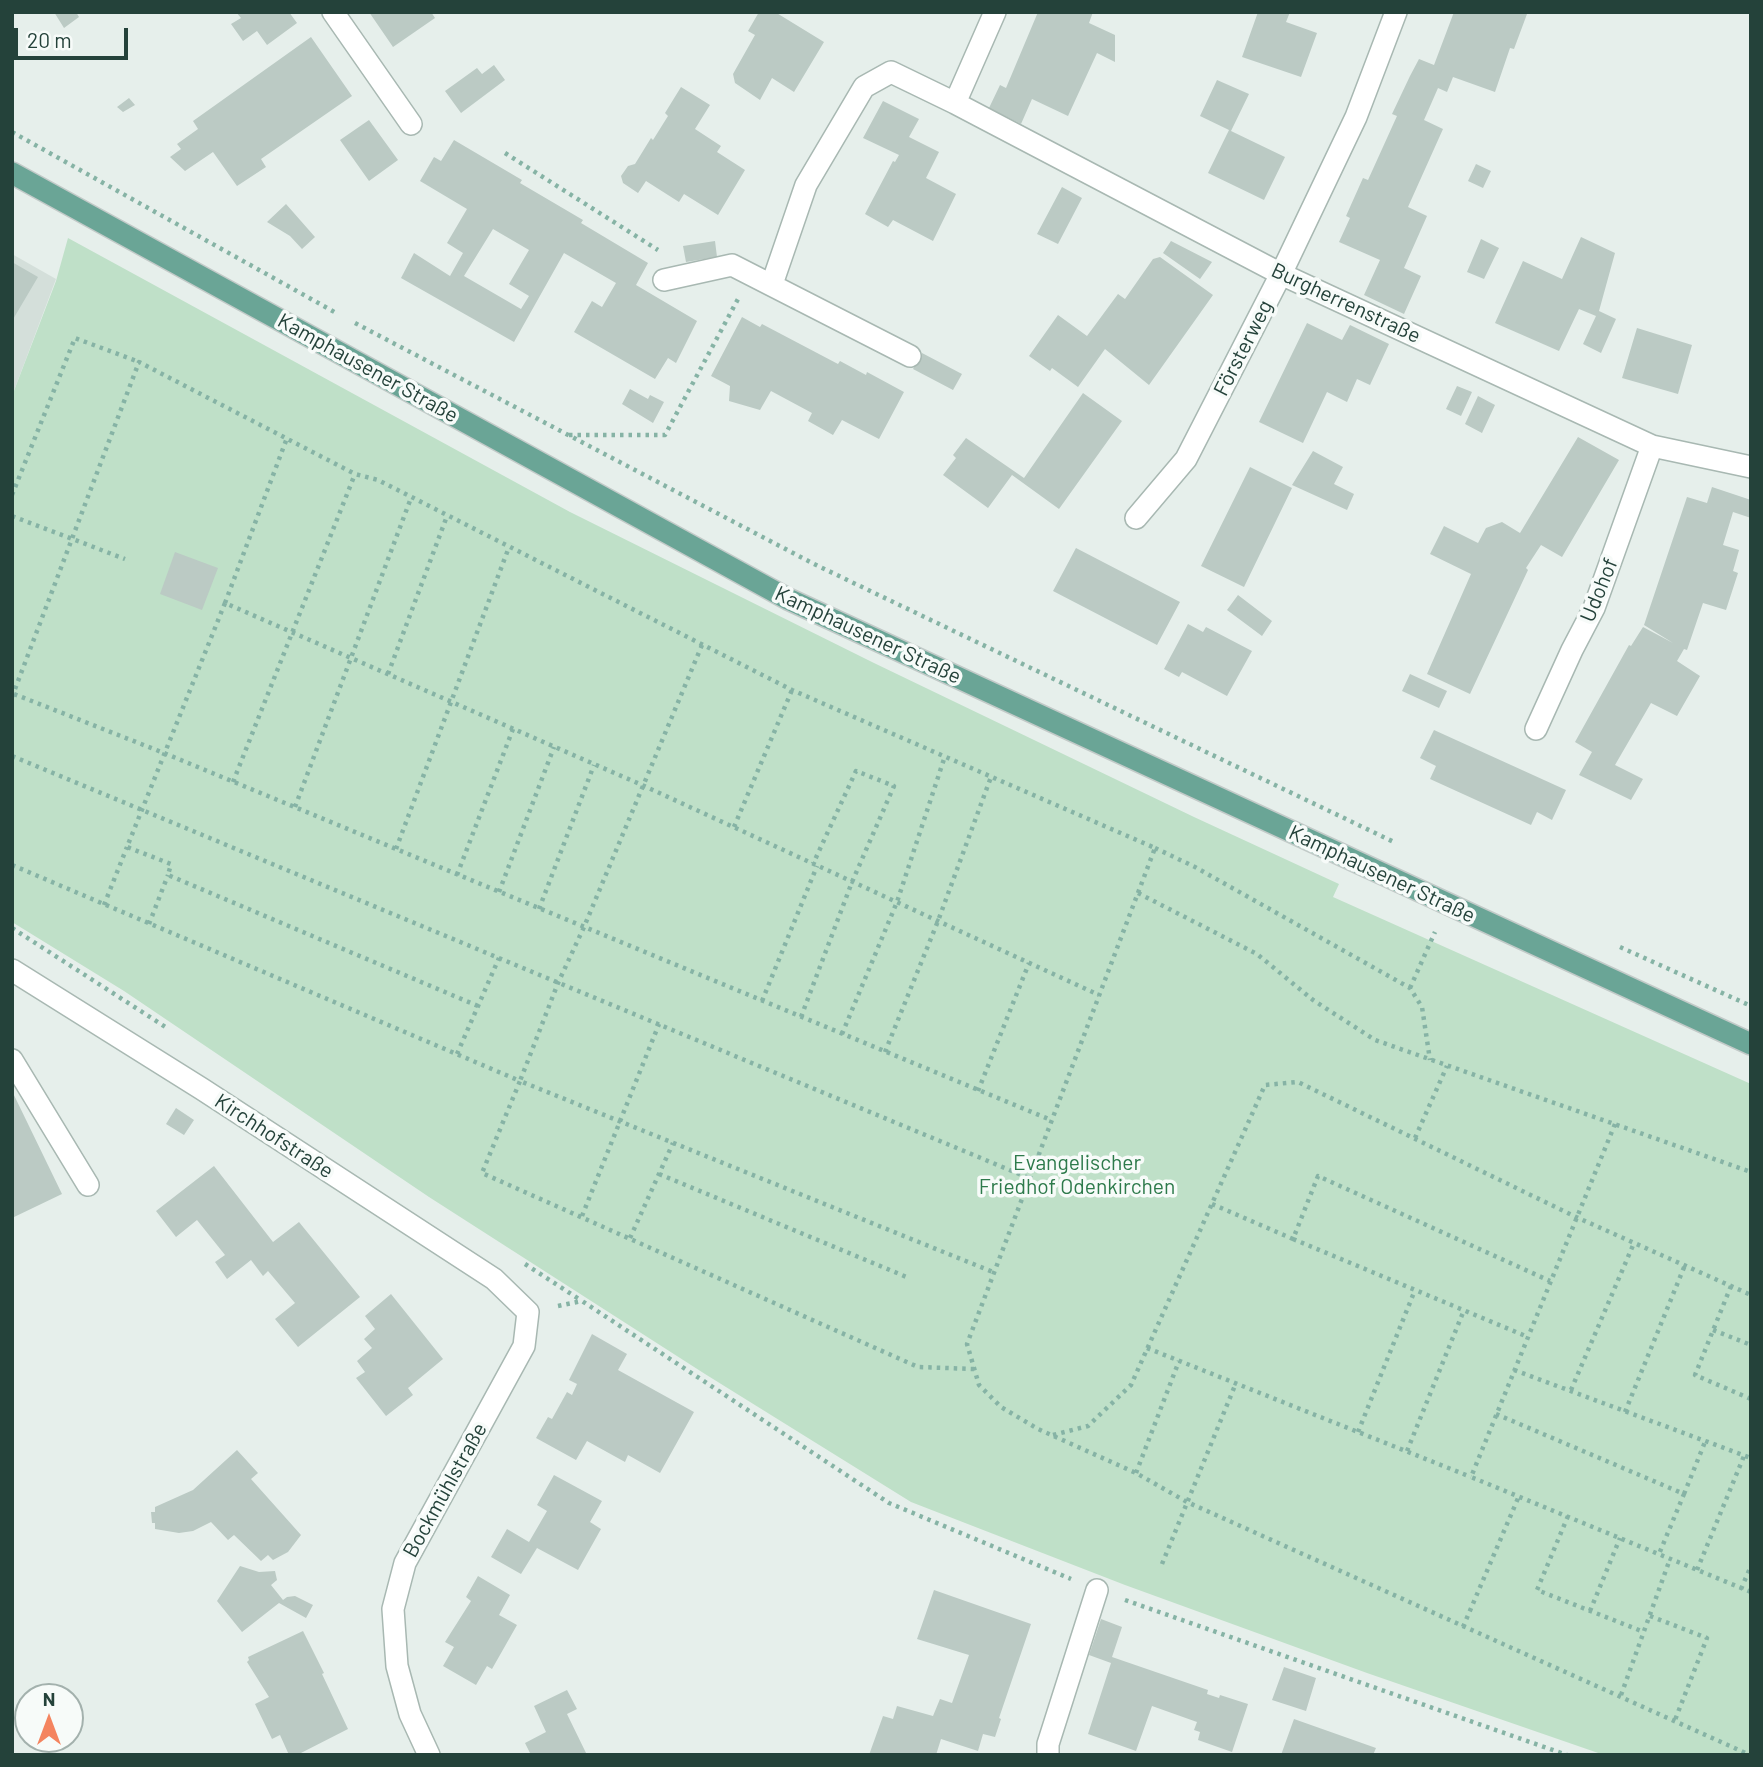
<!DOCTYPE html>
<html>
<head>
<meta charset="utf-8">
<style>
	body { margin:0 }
	#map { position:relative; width:1763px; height:1767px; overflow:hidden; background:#e6efeb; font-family:Barlow,sans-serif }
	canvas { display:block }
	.frame { position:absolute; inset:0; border:14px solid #24423a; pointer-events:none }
	.north { position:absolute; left:14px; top:1683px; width:70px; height:70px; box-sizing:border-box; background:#f7fbf9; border:2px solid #a3b1ad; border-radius:50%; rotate:0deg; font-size:19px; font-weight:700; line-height:28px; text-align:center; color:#24423a }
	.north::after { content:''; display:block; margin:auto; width:24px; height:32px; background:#f4845f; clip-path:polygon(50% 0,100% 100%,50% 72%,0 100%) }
	.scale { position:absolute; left:14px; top:28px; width:114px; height:32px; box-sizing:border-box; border:4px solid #24423a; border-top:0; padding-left:9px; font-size:21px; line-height:24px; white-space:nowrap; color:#24423a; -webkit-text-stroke:5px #f7fbf9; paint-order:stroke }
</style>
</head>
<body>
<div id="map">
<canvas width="1763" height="1767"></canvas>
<div class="frame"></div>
<div class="north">N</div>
<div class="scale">20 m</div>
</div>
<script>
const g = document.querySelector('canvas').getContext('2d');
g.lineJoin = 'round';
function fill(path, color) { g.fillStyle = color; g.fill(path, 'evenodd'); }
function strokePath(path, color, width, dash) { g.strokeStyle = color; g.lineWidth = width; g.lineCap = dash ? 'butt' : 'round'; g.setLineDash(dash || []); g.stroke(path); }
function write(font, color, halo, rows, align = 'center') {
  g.font = font + ' Barlow,sans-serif'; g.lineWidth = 7; g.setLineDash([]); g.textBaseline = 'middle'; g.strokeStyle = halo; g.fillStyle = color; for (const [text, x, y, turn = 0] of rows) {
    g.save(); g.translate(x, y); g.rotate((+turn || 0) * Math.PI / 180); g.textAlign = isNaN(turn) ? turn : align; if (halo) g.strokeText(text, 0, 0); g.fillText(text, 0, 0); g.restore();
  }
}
const built = new Path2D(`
	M12 254 56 279 12 396Z`);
const green = new Path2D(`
	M68 238 570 512 874 663 1194 817 1339 884 1333 897 1751 1084V1755H1604L1367 1673 1125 1585 911 1502 705 1374 429 1197 124 991 12 922V396L56 281Z`);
const building = new Path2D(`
	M54 12H76L79 17 64 28Z
	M236 12H289L297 23 267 45 257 31 243 41 231 24 241 18Z
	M369 12H431L435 18 393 47Z
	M759 12H775L824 42 794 92 772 78 760 100 735 83 733 74 755 35 748 31Z
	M1038 12H1093L1089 23 1115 35V62L1097 53 1068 116 1032 99 1021 124 989 108 1000 85 1006 88Z
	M1258 12H1290L1286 22 1317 33 1301 77 1242 57Z
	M1454 12 1527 14 1514 49 1510 48 1495 92 1453 77 1447 92 1438 88 1424 120 1443 129 1408 207 1427 216 1404 268 1421 276 1404 314 1364 295 1380 260 1339 242 1350 218 1346 216 1363 178 1368 180 1397 116 1392 114 1410 76 1419 59 1434 65Z
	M311 37 352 96 261 159 266 167 237 186 213 152 185 171 170 157 181 149 177 144 198 129 193 121Z
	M494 65 505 80 461 113 445 91 477 68 482 74Z
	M1217 80 1249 94 1231 131 1285 157 1264 200 1208 173 1229 130 1200 116Z
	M681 87 710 105 695 129 721 146 717 152 745 170 718 215 684 194 679 202 646 181 638 193 623 183 621 176 628 166 635 164 651 138 653 140 668 116 665 113Z
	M129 98 135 105 123 112 117 107Z
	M883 101 919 119 909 137 939 152 926 178 956 194 933 241 893 220 888 227 865 214 893 161 895 162 899 155 863 138Z
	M369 120 398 160 369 181 340 140Z
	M454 140 522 180 520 183 583 220 581 223 648 263 636 285 697 321 676 363 668 358 655 379 574 332 592 301 602 307 616 283 564 253 514 342 401 278 414 253 450 276 463 253 447 243 467 209 420 181 434 157 441 161ZM493 229 529 250 509 284 529 296 521 309 464 276Z
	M1476 164 1491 171 1483 188 1468 181Z
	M1062 187 1082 198 1058 244 1037 234Z
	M286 204 315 237 302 249 290 236 267 222Z
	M1581 237 1615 253 1599 311 1616 319 1601 353 1583 344 1596 316 1579 309 1559 351 1495 323 1523 261 1562 279Z
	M1481 239 1499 248 1484 279 1467 272Z
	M715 241 717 257 686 262 683 246Z
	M1171 241 1212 262 1200 279 1163 253Z
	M1160 257 1213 295 1149 385 1105 349 1078 387 1052 368 1050 371 1029 356 1058 315 1087 336 1118 294 1125 299 1153 259Z
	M12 262 38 277 12 321Z
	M742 317 760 327 762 324 838 364 840 361 866 375 867 372 904 392 879 439 842 420 833 435 808 421 812 413 771 391 760 410 729 401 730 386 711 376Z
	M1307 323 1342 340 1350 325 1389 344 1370 385 1357 379 1347 402 1327 392 1303 443 1259 422Z
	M1637 328 1692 345 1678 394 1622 378Z
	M922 353 962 374 953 390 913 369Z
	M1457 386 1472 392 1461 416 1446 409Z
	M630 389 648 399 650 395 664 402 653 423 622 404Z
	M1083 393 1122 421 1059 509 1012 475 988 508 943 475 956 458 953 455 966 438 1024 478Z
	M1478 396 1495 405 1482 433 1465 424Z
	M1578 437 1619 460 1562 557 1541 545 1526 568 1528 570 1470 694 1427 674 1471 574 1430 554 1444 526 1478 543 1486 528 1502 522 1520 533Z
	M1313 451 1343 467 1334 484 1354 494 1347 510 1292 485Z
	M1250 467 1292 488 1244 587 1201 566Z
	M1712 487 1751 500V518L1733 512 1723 545 1739 550 1733 571 1738 573 1726 610 1703 603 1687 650 1684 649 1677 661 1700 676 1677 716 1651 703 1615 765 1643 779 1631 800 1579 775 1592 752 1575 742 1629 645 1631 646 1643 627 1673 643 1644 625 1687 497 1707 503Z
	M1076 548 1180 602 1157 645 1053 591Z
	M175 552 218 568 202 610 160 594Z
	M1238 595 1272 621 1262 636 1227 610Z
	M1188 624 1203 632 1206 627 1252 651 1227 696 1182 672 1179 677 1164 669Z
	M1410 674 1447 691 1439 708 1402 691Z
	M1434 730 1566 790 1552 820 1537 812 1531 825 1430 779 1436 766 1420 758Z
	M12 1091 62 1194 12 1218Z
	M176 1108 194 1120 184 1135 166 1124Z
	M214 1166 273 1242 299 1222 360 1297 298 1347 275 1319 295 1303 268 1271 263 1276 251 1260 227 1279 215 1262 225 1255 197 1220 176 1237 156 1211Z
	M391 1294 443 1359 408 1388 413 1395 386 1416 356 1378 365 1372 357 1361 372 1348 364 1339 375 1329 365 1316Z
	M592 1334 627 1354 618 1370 694 1412 660 1473 628 1455 625 1462 587 1441 576 1460 536 1438 548 1417 552 1419 567 1392 572 1395 577 1384 569 1380Z
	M237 1450 258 1473 251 1479 301 1535 288 1552 273 1560 268 1555 261 1561 234 1535 228 1540 211 1522 193 1531 179 1533 155 1529V1523H152L151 1512H155V1507L193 1490Z
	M554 1475 602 1501 590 1522 601 1529 578 1570 537 1548 521 1574 491 1557 507 1529 529 1542 547 1511 537 1505Z
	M240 1566 259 1572 275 1571 277 1580 271 1585 283 1600 287 1597 295 1596 313 1605 306 1618 279 1603 242 1632 217 1601Z
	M478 1576 510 1595 499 1615 517 1625 492 1669 487 1666 476 1685 443 1666 454 1647 445 1642 471 1601 466 1597Z
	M934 1590 1031 1624 999 1718 1001 1719 995 1737 983 1734 978 1751 941 1739 936 1755H869L883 1716 893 1719 897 1706 933 1716 940 1699 952 1703 969 1655 917 1639Z
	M1101 1619 1122 1627 1112 1657 1208 1690 1207 1694 1219 1698 1220 1695 1248 1704 1232 1752 1198 1740 1200 1732 1194 1730 1197 1722 1152 1706 1136 1751 1088 1734 1111 1663 1089 1655Z
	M303 1631 324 1673 322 1674 348 1729 297 1755H289L280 1735 272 1739 255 1704 269 1697 247 1662 249 1660 248 1657Z
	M1284 1667 1316 1678 1306 1711 1272 1700Z
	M567 1690 577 1709 567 1714 587 1755H531L525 1743 546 1732 534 1706Z
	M1294 1719 1376 1748 1373 1755H1281Z`);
const path = new Path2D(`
	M12 132 338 314
	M505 153 658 250
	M355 323 814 564 1396 843
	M569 435H665L738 299
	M12 495 75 338 139 362
	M12 516 125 559
	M225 603 287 438
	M702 645 584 927 558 983 520 1081 993 1272
	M388 674 447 516
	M14 694 164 753 1051 1120
	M12 697 139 362 355 474 378 480 792 690 1155 848 967 1344 979 1385 1001 1407 1038 1429 1136 1473 1187 1502 1750 1755
	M12 756 1029 1178
	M233 782 355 474
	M295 807 411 498
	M734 827 792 690
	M1155 848 1195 867 1410 988 1422 1007 1430 1060
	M396 849 509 547
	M12 865 520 1081 482 1173 918 1367 974 1369
	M457 875 513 729
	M499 892 554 747
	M1138 893 1257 954 1313 1000 1375 1040 1751 1172
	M104 905 127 847
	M539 909 594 765
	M149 924 168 875
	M12 928 167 1028
	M1620 947 1751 1006
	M1410 988 1435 932
	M762 1001 817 866
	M478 1006 168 875 171 864 127 847 225 603 642 785 1099 995
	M801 1017 852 882 894 786 856 771 813 864
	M842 1034 897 902 945 756
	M885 1052 938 921 991 777
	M457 1054 499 958
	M978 1091 1029 963
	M1615 1124 1471 1477 1751 1592
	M1415 1138 1447 1066
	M659 1174 909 1278
	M1212 1204 1293 1239 1318 1176 1550 1281
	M582 1216 659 1024
	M630 1238 673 1143
	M1293 1239 1528 1337
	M525 1264 582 1301
	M1731 1286 1695 1375 1751 1399
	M558 1306 582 1301 889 1503 1071 1579
	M1713 1330 1751 1345
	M1147 1348 1471 1477
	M1514 1370 1751 1458
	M1571 1390 1634 1243
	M1625 1412 1685 1265
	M1496 1414 1684 1494 1659 1554
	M1358 1432 1415 1290
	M1053 1435 1088 1426 1131 1385 1265 1085 1298 1082 1576 1217 1751 1295
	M1407 1451 1464 1310
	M1136 1473 1179 1361
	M1684 1494 1705 1442
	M1568 1516 1537 1590 1644 1632
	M1162 1564 1236 1383
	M1697 1570 1744 1456
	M1741 1589 1751 1566
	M1125 1600 1567 1755
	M1590 1611 1620 1538
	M1650 1616 1707 1638 1675 1720
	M1463 1627 1519 1496
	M1621 1695 1670 1559`);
const minor = new Path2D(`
	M333 12 411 124
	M955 103 995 12
	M664 280 732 265 910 356
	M772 284 806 185 864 87 891 72 955 103 1281 274 1652 446 1751 467
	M1136 518 1186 459 1281 274 1356 117 1396 12
	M1536 729 1572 650 1594 608 1652 446
	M12 970 202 1089 494 1279 528 1312 524 1346 405 1563 393 1609 397 1666 410 1714 429 1755
	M12 1060 88 1185
	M1048 1755V1744L1097 1590`);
const major = new Path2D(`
	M12 173 788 599 1751 1044`);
const streetNames = [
	["Burgherrenstraße",1346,303,25],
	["Försterweg",1243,348,-63],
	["Kamphausener Straße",368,368,29],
	["Udohof",1599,590,-68],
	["Kamphausener Straße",868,635,25],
	["Kamphausener Straße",1382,874,25],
	["Kirchhofstraße",274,1136,33],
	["Bockmühlstraße",445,1490,-61]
];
const parkNames = [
	["Evangelischer",1077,1163],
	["Friedhof Odenkirchen",1077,1187]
];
fill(built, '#d4dfda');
fill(green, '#bfe0c8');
fill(building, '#bbcac4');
strokePath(minor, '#a8b8b2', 24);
strokePath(major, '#c2cac8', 24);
strokePath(path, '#86b3a5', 4.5, [3.5, 5]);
strokePath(minor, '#fff', 21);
strokePath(major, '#6aa596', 21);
write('21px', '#24423a', '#f7fbf9', streetNames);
write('21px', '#2d7a4b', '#f7fbf9', parkNames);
</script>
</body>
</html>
